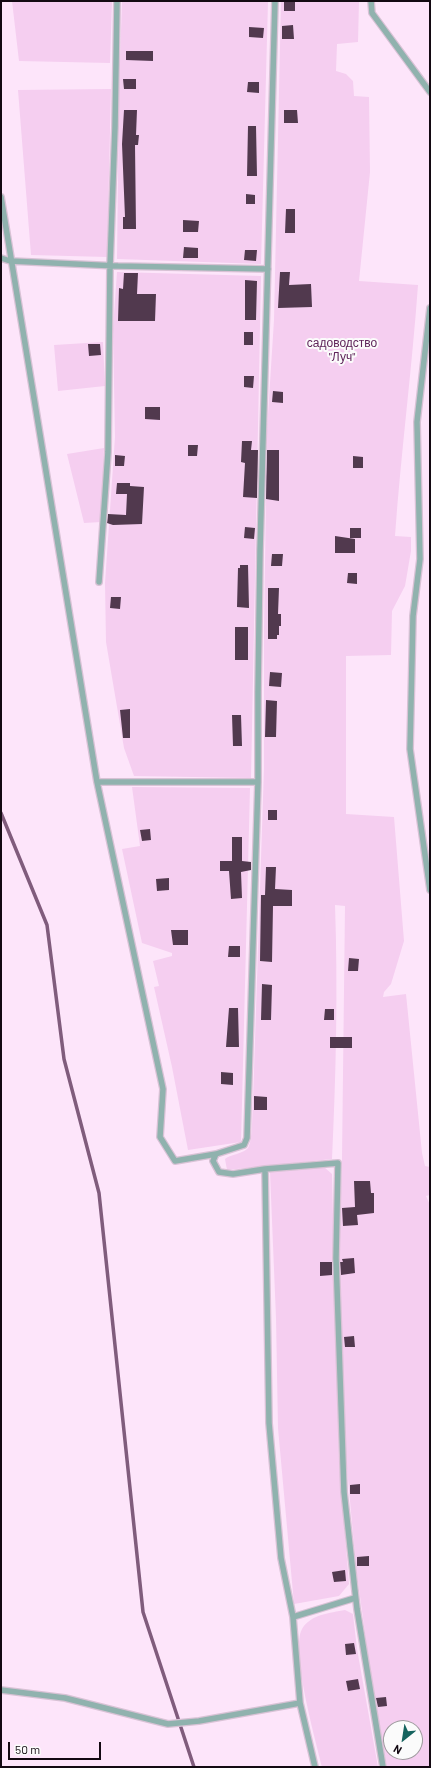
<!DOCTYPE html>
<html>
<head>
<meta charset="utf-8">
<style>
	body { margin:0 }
	#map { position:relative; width:431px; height:1768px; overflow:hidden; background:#fde5fa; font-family:Barlow,sans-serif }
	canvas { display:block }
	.frame { position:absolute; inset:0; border:2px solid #130912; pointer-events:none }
	.north { position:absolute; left:383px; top:1720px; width:40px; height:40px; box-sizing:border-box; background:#fbfbfb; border:1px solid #9e9a9e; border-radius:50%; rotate:210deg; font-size:11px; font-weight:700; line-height:16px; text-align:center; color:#130912 }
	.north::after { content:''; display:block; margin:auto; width:14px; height:18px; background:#16645f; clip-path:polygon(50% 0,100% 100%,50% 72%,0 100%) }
	.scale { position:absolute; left:8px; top:1742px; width:93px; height:18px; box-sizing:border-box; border:2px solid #130912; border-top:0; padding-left:5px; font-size:12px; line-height:14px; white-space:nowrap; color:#130912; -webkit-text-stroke:3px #fbfbfb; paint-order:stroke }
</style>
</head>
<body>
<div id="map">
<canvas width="431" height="1768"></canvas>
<div class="frame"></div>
<div class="north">N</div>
<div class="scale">50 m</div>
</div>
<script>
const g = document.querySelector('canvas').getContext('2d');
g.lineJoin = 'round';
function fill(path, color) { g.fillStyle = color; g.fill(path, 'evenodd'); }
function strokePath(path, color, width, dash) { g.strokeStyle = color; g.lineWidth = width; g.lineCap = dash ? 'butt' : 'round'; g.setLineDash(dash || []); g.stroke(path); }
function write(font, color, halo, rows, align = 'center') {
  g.font = font + ' Barlow,sans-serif'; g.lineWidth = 4; g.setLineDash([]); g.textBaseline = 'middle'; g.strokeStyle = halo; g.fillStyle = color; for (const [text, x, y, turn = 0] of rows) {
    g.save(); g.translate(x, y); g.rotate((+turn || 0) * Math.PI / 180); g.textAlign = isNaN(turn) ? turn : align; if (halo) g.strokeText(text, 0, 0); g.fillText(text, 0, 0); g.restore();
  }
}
const green = new Path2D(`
	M12 1H112L110 63 19 61Z
	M122 1H268L261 264 117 259 119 91Z
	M281 1H359L358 42 337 44 336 71 346 74 353 81 354 96 369 97 370 172 359 281 418 285C412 369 401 452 395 536L411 537V551L405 586 392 611 391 655 346 656V814L394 817 404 941 391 984 384 992 383 997 406 994 422 1153 425 1166 430 1167V1195L426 1196 430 1205V1767H387L370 1670 356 1567 346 1457 339 1262 342 1158 345 906 335 905C338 990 336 1075 332 1159L227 1170 225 1159C231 1154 243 1154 248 1148 253 1140 252 1111 253 1100L264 768V629L267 430 274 320ZM391 1728H415V1752H391Z
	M111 89 107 257 31 255 18 90Z
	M117 272 261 276 251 778 134 776 124 748 106 642 105 583 115 437 113 329Z
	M103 342 105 386 58 391 54 345Z
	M104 448 101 522 84 523 67 454Z
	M132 787 250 788 241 1142 188 1150 172 1067 154 987 159 986 153 961 172 956V953L142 943 122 849 140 846Z
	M324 1167 332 1174 339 1462 349 1584 339 1596 294 1604 278 1428 276 1318 270 1172Z
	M345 1610 353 1614 357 1649 378 1767H322C316 1741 290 1650 302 1629 311 1614 330 1613 345 1610Z`);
const stream = new Path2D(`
	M1 813 47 925 64 1059 99 1193 143 1612 194 1767`);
const building = new Path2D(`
	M284 1H295V11H284Z
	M293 25 294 39H282V26Z
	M249 27 264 28 263 38 249 37Z
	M126 51H153V61L126 60Z
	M123 79H136V89H124Z
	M248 82H259V93L247 92Z
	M124 110H137L136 135H139L138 145H135L136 229H123V217H125L122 144Z
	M284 110H297L298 123H284Z
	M248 126H256L257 176H247Z
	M246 194 255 195V204H246Z
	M286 209H295V233H285Z
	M183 220 199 221 198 232H183Z
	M184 247 198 248V258H183Z
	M245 250H257L256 261 244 260Z
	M280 272H290L289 285 311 284 312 307 278 308Z
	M124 273H138L137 294H156L155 321H118L119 288 123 289Z
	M245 280 257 281 256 320H245Z
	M244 332H253V345H244Z
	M88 344H100L101 355 89 356Z
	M244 376H254L253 388 244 387Z
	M273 391 283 392V403L272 402Z
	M145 407H160V420L145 419Z
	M242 441H252L251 450H258L257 498 243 497 245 463 241 462Z
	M188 445H198L197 456H188Z
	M267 450H279V501L266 499Z
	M115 455 125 456 124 466H115Z
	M353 456 363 457V468H353Z
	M117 483H130V486L144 487 142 524 113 525 107 523 108 514 126 515 127 494H116Z
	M245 527 255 528 254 539 244 538Z
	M350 528H361V538H350Z
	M335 536 355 539V553H335Z
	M272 554H283L282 566H271Z
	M240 565H248L249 608 237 607 238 568H240Z
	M348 573H357V584L347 583Z
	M268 588H279L278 614H281V626H279V635H277V639H268Z
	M111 597H121L120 609 110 608Z
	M235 627H248V660H235Z
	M270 672 282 673 281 687 269 686Z
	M266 700 277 701 276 737H265Z
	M130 709V738H123L120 710Z
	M232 715H241L242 746H233Z
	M268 810H277V820H268Z
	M150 829 151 840 142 841 140 830Z
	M232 837H242V861L251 862V870L241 872 242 898 231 899 229 871H220V861H232Z
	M266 867H276L275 889 292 890V906H273L272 962 260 961 261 895H265Z
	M169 878V890L157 891 156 879Z
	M171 930H188V945H173Z
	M229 946H240V957H228Z
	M349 958 359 959 358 971H348Z
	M262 984 272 985 271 1020H261Z
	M229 1008H238L239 1047H226Z
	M325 1009H334V1020H324Z
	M330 1037H352V1048H330Z
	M221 1072 233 1073V1085L221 1084Z
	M254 1096 267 1097V1110H254Z
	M354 1181H370L371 1193H374V1213L357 1215 358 1225 343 1226 342 1208 355 1207Z
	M354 1258 355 1273 341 1275 340 1262H343L342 1259Z
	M320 1262H332V1275L320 1276Z
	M354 1336 355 1347H345L344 1337Z
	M360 1484V1494H350V1485Z
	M369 1556V1566H357V1557Z
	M345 1570 346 1581 334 1582 332 1572Z
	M354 1643 356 1654 346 1655 345 1644Z
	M358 1679 360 1689 348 1691 346 1681Z
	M386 1697 387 1706 378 1707 376 1698Z`);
const lane = new Path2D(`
	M275 1 260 550 258 692V782L247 1138 244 1145 216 1154 213 1161 219 1172 233 1174 265 1169 338 1163 336 1258 344 1492 357 1609 383 1767
	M371 1 372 13 430 92
	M1 197 97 782H258
	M1 258 10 261 118 266 268 269
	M430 308 417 422 420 559 413 616 410 749 430 890
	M99 582 108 452 110 266 115 127 117 1
	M97 782 163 1089 160 1137 175 1161 216 1154
	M265 1169 269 1423 281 1558 293 1617 355 1598
	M1 1690 65 1698 168 1724 199 1721 300 1703 293 1617
	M300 1703 315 1767`);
const parkNames = [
	["садоводство",342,343],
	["\"Луч\"",342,357]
];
fill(green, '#f5cef0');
strokePath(stream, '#805c7c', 3.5);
fill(building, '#51394e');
strokePath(lane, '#d8c2d5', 8);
strokePath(lane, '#90b2ae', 5.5);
write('12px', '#5f245a', '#fbfbfb', parkNames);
</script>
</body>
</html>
